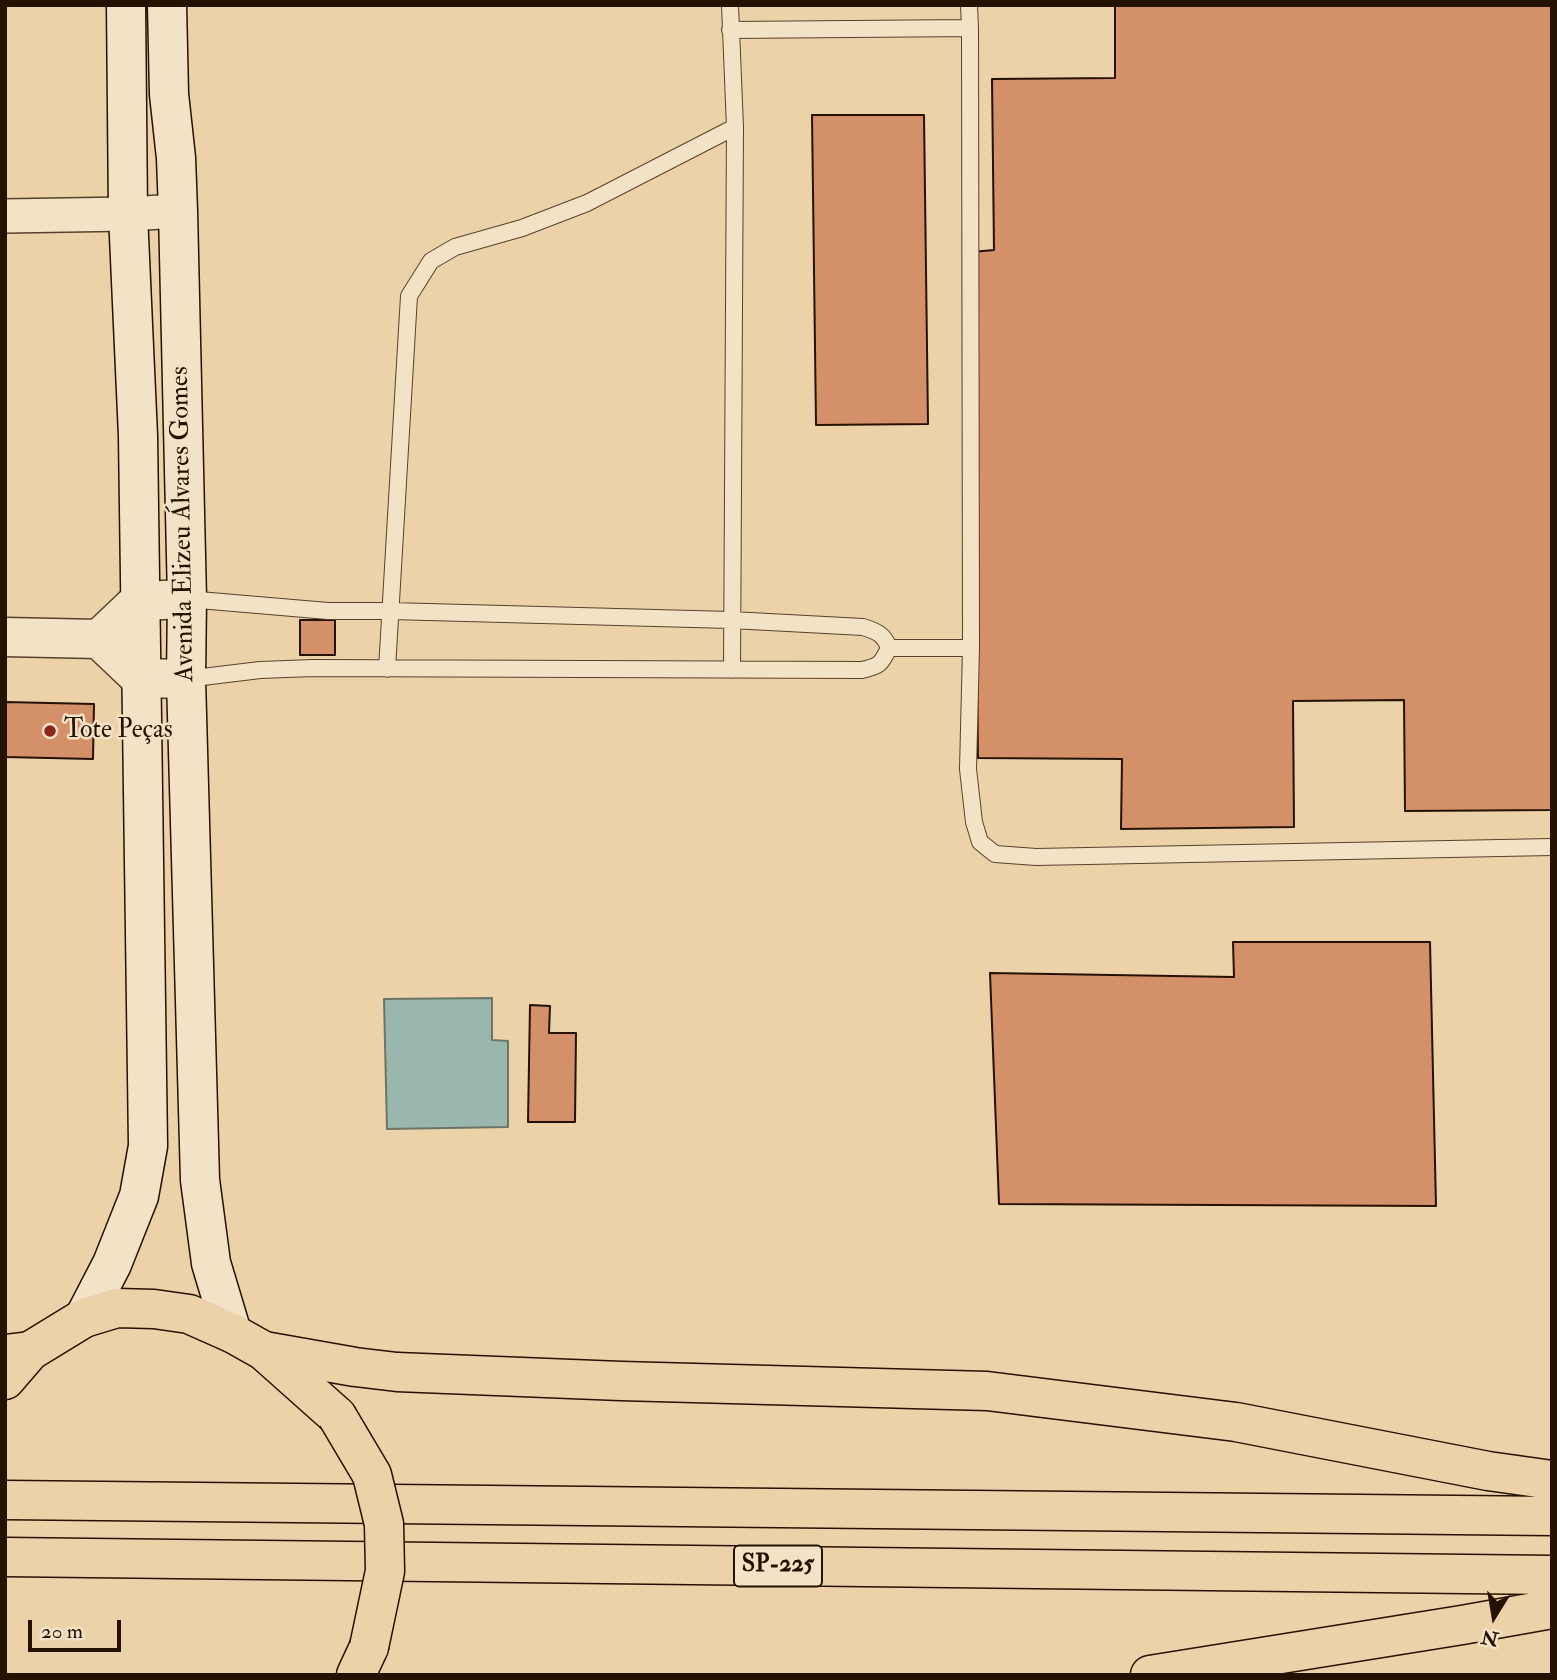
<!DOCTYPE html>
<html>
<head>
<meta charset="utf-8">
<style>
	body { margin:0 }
	#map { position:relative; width:1557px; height:1680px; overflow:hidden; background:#ecd2a8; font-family:"IM FELL Double Pica",serif }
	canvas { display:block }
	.frame { position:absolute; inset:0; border:7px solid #251100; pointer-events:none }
	.north { position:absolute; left:1459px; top:1582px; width:70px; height:70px; -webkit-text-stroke:5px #f3e2c6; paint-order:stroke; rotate:191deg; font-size:19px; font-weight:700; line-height:28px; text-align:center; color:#251100 }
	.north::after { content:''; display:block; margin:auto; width:24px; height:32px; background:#251100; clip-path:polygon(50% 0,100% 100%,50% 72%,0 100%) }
	.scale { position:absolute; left:28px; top:1620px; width:93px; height:32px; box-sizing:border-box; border:4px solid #251100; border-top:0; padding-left:9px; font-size:21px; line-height:24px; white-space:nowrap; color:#251100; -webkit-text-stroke:5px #f3e2c6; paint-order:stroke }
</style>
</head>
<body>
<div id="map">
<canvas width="1557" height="1680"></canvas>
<div class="frame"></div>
<div class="north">N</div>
<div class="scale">20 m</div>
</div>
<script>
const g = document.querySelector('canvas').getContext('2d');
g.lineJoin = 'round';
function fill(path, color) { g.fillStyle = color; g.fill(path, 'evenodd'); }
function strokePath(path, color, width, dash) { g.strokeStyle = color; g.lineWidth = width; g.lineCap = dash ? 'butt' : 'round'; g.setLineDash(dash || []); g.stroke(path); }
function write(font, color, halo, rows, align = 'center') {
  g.font = font + ' "IM FELL Double Pica",serif'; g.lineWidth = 5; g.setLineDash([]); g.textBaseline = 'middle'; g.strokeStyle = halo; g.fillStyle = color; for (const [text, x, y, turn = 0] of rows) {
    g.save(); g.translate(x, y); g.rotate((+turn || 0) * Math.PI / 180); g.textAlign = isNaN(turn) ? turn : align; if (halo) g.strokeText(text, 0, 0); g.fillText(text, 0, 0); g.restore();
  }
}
const water = new Path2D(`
	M492 998V1040L508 1041V1127L387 1129 384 999Z`);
const building = new Path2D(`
	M1115 5H1552V810L1405 811 1404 700 1293 701 1294 827 1121 829 1122 759 978 758 972 252 994 250 992 79 1115 78Z
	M812 115H924L928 424 816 425Z
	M300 620H335V655H300Z
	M5 702 94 704 93 759 5 757Z
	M1233 942H1430L1436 1206 999 1204 990 973 1234 977Z
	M530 1005 550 1006 549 1033H576L575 1122H528Z`);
const service = new Path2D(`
	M730 5 735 127 732 670
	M970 28 971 648
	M730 30 970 28 969 5
	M889 648H971L968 769 974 822 980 842 995 854 1036 857 1552 847
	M387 669 409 296 431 261 455 247 522 228 587 203 735 127
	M186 679 260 670 313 668 862 670C880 666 881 664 889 648 884 634 876 631 863 627L731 620 390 611H328L187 599`);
const minor = new Path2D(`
	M5 216 128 214 178 211`);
const tertiary = new Path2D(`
	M5 637 99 639 140 678 186 679
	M99 639 139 601 187 599`);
const secondary = new Path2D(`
	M167 5 169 94 176 158 178 211 187 599 186 679 200 1180 211 1263 232 1333
	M84 1318 112 1264 139 1196 148 1146 138 436 128 214 126 5`);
const primary = new Path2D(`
	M5 1380 30 1351 84 1318 117 1308 154 1309 189 1314 232 1333 264 1351 337 1416
	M356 1675 369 1647`);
const motorway = new Path2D(`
	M264 1351 355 1367 397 1372 621 1381 987 1391 1236 1422 1488 1471 1552 1480
	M5 1354 30 1351
	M5 1500 1552 1516
	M5 1557 1552 1575
	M1150 1675 1462 1625 1552 1609`);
const primaryBridge = new Path2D(`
	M337 1416 372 1475 384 1524 385 1571 369 1647`);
const markers = [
	[50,731,7,"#8f2418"]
];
const shields = [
	[778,1566,88]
];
const shieldNames = [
	["SP-225",778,1566]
];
const streetNames = [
	["Avenida Elizeu Álvares Gomes",184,524,-91]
];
const poiNames = [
	["Tote Peças",64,731]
];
fill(water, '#99b7ac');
strokePath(water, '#6b7567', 2);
fill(building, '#d49169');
strokePath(building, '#251100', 2);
strokePath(service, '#57412a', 18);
strokePath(minor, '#57412a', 36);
strokePath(tertiary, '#57412a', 41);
strokePath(secondary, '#251100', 41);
strokePath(primary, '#251100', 41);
strokePath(motorway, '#251100', 41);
strokePath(service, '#f3e2c6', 16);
strokePath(minor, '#f3e2c6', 33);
strokePath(tertiary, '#f3e2c6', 38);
strokePath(secondary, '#f3e2c6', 38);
strokePath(primary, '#ecd2a8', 38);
strokePath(motorway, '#ecd2a8', 38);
strokePath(primaryBridge, '#251100', 41, []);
strokePath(primaryBridge, '#ecd2a8', 38);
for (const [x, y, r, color] of markers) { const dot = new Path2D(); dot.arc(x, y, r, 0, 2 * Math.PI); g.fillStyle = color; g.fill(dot); strokePath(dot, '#f3e2c6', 2.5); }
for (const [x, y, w] of shields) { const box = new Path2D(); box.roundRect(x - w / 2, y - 20.5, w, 41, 5); g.fillStyle = '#f3e2c6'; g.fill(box); strokePath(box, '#251100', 2); }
write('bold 24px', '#251100', null, shieldNames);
write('26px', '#251100', '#f3e2c6', streetNames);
write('26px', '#251100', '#f3e2c6', poiNames, 'left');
</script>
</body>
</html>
